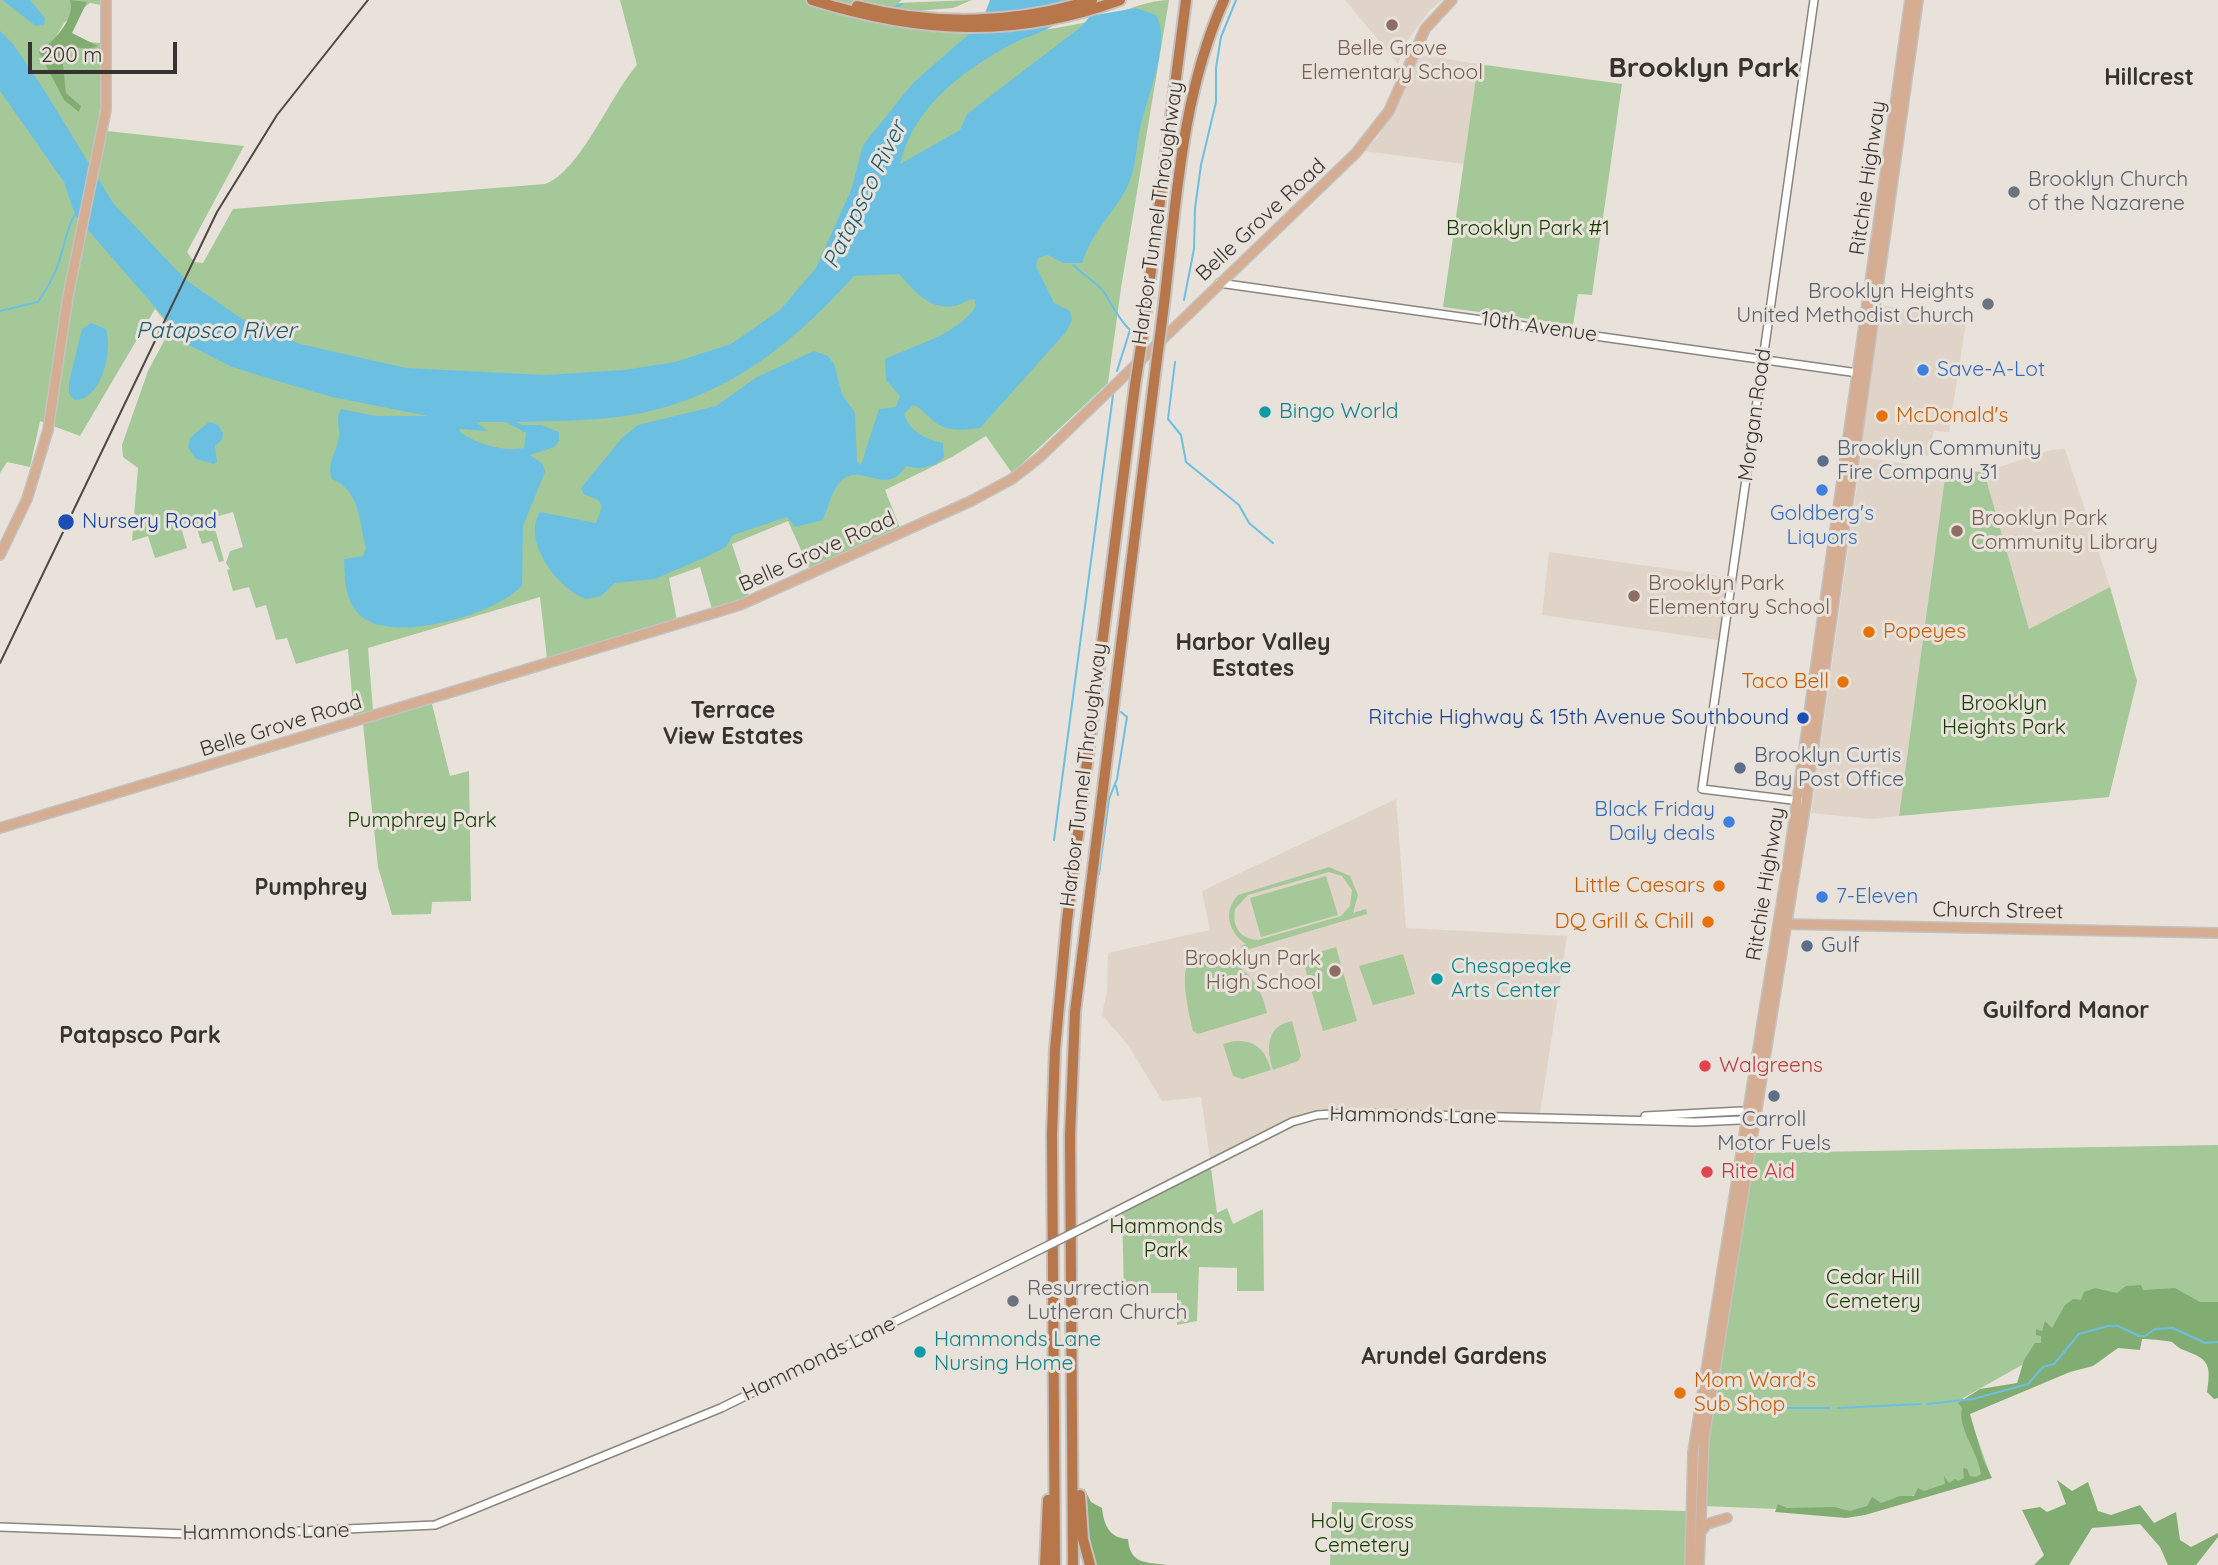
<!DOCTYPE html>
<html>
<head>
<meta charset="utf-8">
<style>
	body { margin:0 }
	#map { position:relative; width:2218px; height:1565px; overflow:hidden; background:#e8e2da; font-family:Quicksand,sans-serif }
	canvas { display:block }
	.scale { position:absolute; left:28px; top:42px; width:149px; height:32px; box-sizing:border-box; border:4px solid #363330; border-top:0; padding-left:9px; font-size:21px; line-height:24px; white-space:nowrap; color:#363330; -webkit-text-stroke:5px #e8e2da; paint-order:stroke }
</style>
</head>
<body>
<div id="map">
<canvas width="2218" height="1565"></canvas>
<div class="scale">200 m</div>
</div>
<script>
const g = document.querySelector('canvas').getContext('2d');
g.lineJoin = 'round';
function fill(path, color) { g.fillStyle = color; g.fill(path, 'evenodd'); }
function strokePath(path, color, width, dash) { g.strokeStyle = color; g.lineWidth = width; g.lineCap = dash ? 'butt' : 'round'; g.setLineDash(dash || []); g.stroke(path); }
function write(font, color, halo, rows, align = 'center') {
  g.font = font + ' Quicksand,sans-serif'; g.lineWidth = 6; g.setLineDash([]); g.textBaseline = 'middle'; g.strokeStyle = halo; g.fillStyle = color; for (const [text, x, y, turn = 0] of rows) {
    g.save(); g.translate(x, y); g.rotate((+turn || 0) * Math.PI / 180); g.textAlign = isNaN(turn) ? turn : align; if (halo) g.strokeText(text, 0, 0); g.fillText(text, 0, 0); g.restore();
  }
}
const built = new Path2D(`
	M1345 0H1442L1429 11 1408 40 1398 64Z
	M1416 54 1478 64 1464 164 1364 151 1378 137 1393 113Z
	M1881 305 1966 322 1949 432 1934 431 1928 456 1861 441Z
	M2065 449 2110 587 2029 629 1984 472 2051 450Z
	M1861 457 1946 470 1899 816 1873 819 1811 813Z
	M1549 552 1727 577 1718 640 1542 615Z
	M1396 799 1406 928 1567 936 1540 1114 1328 1111 1291 1119 1210 1158 1201 1097 1162 1101 1128 1045 1102 1015 1107 990 1108 953 1210 930 1202 891Z`);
const green = new Path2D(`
	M0 0H100L101 5 90 3 64 23 54 40 102 43V86L98 130 244 146 187 252 194 262 203 263 233 209 545 184C580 172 611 94 637 65L620 0H902L898 3 972 0 953 8 903 12 897 25C970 39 1020 37 1092 21 1118 15 1144 0 1169 0L1121 288 1108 383 1012 473 986 436 952 457 885 490 900 528 810 570 788 521 732 544 749 596 712 609 700 567 669 578 677 621 547 659 540 597 368 648 373 711 354 717 348 649 296 664 287 638 276 640 266 605 256 608 249 587 233 591 227 570 230 569 226 563 230 551 243 547 233 512 212 518 224 561 219 562 212 541 202 544 195 523 181 527 187 548 155 558 148 536 132 541 138 468 123 457 122 445 148 371 171 328 155 309 80 436 40 421 30 467 7 462 0 473Z
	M1478 64 1622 84 1592 295 1578 294 1573 325 1443 307Z
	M1946 470 1984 472 2029 629 2110 587 2137 681 2109 797 1899 816Z
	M432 704 450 776 469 771 471 901 432 902 431 914 392 915 378 867 363 724Z
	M1329 867 1350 876 1358 895 1353 913 1366 909 1367 914 1243 951 1241 946 1246 944C1228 932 1223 911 1238 895ZM1329 872 1342 876 1352 890 1350 906 1341 916 1258 940C1240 939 1232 927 1235 909L1248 895Z
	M1326 876 1338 915 1261 937 1250 898Z
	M1336 947 1357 1021 1323 1031 1302 957Z
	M1403 954 1415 994 1373 1005 1359 966Z
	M1203 955C1239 958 1260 979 1267 1013L1198 1034 1193 1031C1189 1013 1178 972 1191 958Z
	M1292 1021 1301 1056 1298 1061 1273 1070C1266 1049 1266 1026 1292 1021Z
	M1234 1041C1257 1040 1265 1050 1271 1070L1242 1079 1233 1076 1223 1044Z
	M2218 1145V1325L2111 1315 1963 1398 1990 1474 1855 1512 1702 1506 1705 1453 1754 1153Z
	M1211 1168 1217 1213 1227 1208 1233 1224 1263 1209 1264 1291H1237V1268L1199 1267 1197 1321 1177 1325V1293H1124L1122 1211Z
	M1332 1502 1686 1511V1565H1330Z`);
const forest = new Path2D(`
	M70 0 87 2 72 33 98 46 89 49 65 46 63 65 66 93 81 106 79 112 64 100 39 52C52 42 76 20 70 0Z
	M2141 1285 2143 1290 2175 1288 2200 1302H2218V1398L2214 1399 2207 1392C2212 1361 2207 1359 2181 1349 2177 1347 2175 1344 2172 1342 2163 1340 2148 1339 2142 1339L2140 1350 2118 1348 2093 1366 2070 1372 1970 1414 1983 1459 1992 1478 1865 1515 1846 1518 1775 1512 1778 1504 1787 1508 1834 1507 1850 1511 1867 1506 1872 1497 1881 1503 1900 1496H1914L1918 1488 1924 1491 1945 1484 1944 1476 1949 1483 1955 1479 1958 1481 1964 1478 1963 1468 1967 1469 1970 1476 1976 1477 1981 1474C1978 1451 1957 1428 1962 1408L1958 1403 1980 1389 2017 1383 2024 1360 2035 1343H2041V1336L2036 1335V1329L2042 1331 2045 1321 2052 1328 2065 1305 2073 1299 2081 1300 2084 1292 2095 1288 2117 1293 2126 1286Z
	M2057 1480 2072 1491 2088 1482 2098 1511 2111 1515 2140 1505 2154 1523 2176 1512 2180 1540 2191 1547 2218 1533V1537L2196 1565H2168L2160 1547 2140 1524 2092 1528 2069 1565H2034L2044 1555 2022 1510 2040 1507 2047 1512 2066 1504Z
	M1084 1488 1091 1502 1102 1508C1104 1525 1109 1538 1128 1539 1130 1565 1147 1562 1167 1565H1096L1089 1540Z`);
const water = new Path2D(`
	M2 0H30L45 18 44 25 36 26Z
	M990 0H1088C1075 9 1062 21 1049 28 1037 35 1025 37 1014 43 963 70 914 106 900 164L960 130 967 114 1082 26 1090 16 1136 8 1156 15C1171 40 1149 93 1142 120 1135 145 1138 170 1124 193 1108 220 1093 231 1082 263H1063L1048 255 1038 258 1036 266 1054 303 1070 311 1072 320 1066 332 980 428C960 430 947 433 931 419 925 413 921 408 913 405L904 414C910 432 925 439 943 443L944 458C931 468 922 470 906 466 886 498 862 462 842 480 832 489 828 508 823 520L795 527 787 517 733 535 726 547 706 557 655 579 615 583 601 596 587 599C559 591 521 541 540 512L596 523 602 507 599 501 584 494 581 488 622 438 638 425 716 406 757 377 814 351 828 356 834 364 842 394 855 413 857 462 861 465 879 409 896 407 900 396 886 380 885 359C913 346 959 334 976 306L974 299C966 300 961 305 954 306 928 310 915 291 899 274L854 276C790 347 722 401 625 416 589 421 553 421 517 422L522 425H541L559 432V441L554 447 530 455 543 464 545 472 523 526 522 586C495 615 384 648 356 611 344 595 345 577 344 559L363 556 366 548C359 521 360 491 332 479 326 463 337 453 339 436 340 426 335 418 341 409L376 416H428L332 397 274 380 232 367 187 344 75 215 64 182 0 91V31L13 44 43 88 113 203 186 280 242 319 300 344 406 368 545 375 624 370 675 362 731 344 780 310 816 268 851 190 863 145 913 83 970 33 985 13ZM476 422H506L526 433 524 448C504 452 476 444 460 432L459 429 488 431Z
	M91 323 106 329C113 350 102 400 75 400L69 394V382L82 329Z
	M209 422 218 425 223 433 222 440 215 446 217 462 214 464 196 459 188 447 190 438Z`);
const stream = new Path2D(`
	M891 9 902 4
	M1073 265C1082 274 1097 283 1104 292 1111 304 1120 321 1130 330L1117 371
	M1184 300 1194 249 1195 208 1201 165 1216 102V68L1221 37 1236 0
	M0 311 38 302C44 293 51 282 55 272 62 260 67 222 76 214
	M1175 362 1168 419 1181 435 1186 462 1239 505 1249 523 1273 543
	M1116 786 1118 795
	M1054 840 1113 395
	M1099 874 1109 799 1117 779 1127 717 1121 712
	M1927 1404 1973 1399 2028 1384 2043 1367 2054 1364 2079 1334 2108 1326H2118L2139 1336H2145L2155 1329 2173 1328 2205 1343 2218 1342
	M1767 1408H1830
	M1838 1408 1921 1404`);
const minor = new Path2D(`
	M1219 283 1858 373
	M1800 801 1702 789 1814 0
	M1645 1116 1741 1111 1747 1116
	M1083 1228 1292 1122 1317 1115 1349 1113 1695 1122 1740 1120 1747 1116
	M0 1527 213 1535 435 1525 721 1408 1041 1249`);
const major = new Path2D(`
	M0 555 27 499 48 430 68 296 106 110V0
	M0 828 740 605 971 501 1012 479 1040 457 1356 153 1389 111 1425 29 1452 0
	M1782 924 2218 933
	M1700 1533 1707 1524 1727 1518
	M1690 1565 1693 1452 1788 863 1910 0
	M1699 1565 1704 1439 1806 802 1918 0`);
const highway = new Path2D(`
	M812 0C918 33 1014 39 1120 0
	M857 6C934 26 1016 24 1092 0
	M1162 320C1176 212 1179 100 1224 0
	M1142 340 1186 0
	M1080 1495 1083 1539 1090 1565
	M1045 1565 1048 1500
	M1055 1565 1052 1135 1055 1049 1067 920 1135 385
	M1073 1565 1070 1136 1075 1012 1156 366`);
const tram = new Path2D(`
	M0 663 217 212 277 115 368 0`);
const minorBridge = new Path2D(`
	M1041 1249 1083 1228`);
const highwayBridge = new Path2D(`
	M1156 366 1162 320
	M1135 385 1142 340`);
const markers = [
	[1392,25,7,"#8d6e63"],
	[2014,192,7,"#6b7280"],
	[1988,304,7,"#6b7280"],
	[1923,370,7,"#3f7fe0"],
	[1265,412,7,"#0f9aa8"],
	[1882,416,7,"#e8710a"],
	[1823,461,7,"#5c6f8a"],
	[1822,490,7,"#3f7fe0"],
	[66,522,9,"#1a4fb4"],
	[1957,531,7,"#8d6e63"],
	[1634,596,7,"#8d6e63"],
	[1869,632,7,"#e8710a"],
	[1843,682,7,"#e8710a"],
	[1803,718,7,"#1a4fb4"],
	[1740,768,7,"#5c6f8a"],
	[1729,822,7,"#3f7fe0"],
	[1719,886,7,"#e8710a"],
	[1822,897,7,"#3f7fe0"],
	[1708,922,7,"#e8710a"],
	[1807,946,7,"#5c6f8a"],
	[1335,971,7,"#8d6e63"],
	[1437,979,7,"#0f9aa8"],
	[1705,1066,7,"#e0444e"],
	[1774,1096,7,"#5c6f8a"],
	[1707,1172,7,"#e0444e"],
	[1013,1301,7,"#6b7280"],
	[920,1352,7,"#0f9aa8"],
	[1680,1393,7,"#e8710a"]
];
const educationNames = [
	["Belle Grove",1392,49,"center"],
	["Elementary School",1392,73,"center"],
	["Brooklyn Park",1971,519],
	["Community Library",1971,543],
	["Brooklyn Park",1648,584],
	["Elementary School",1648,608],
	["Brooklyn Park",1321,959,"right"],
	["High School",1321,983,"right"]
];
const streetNames = [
	["Ritchie Highway",1868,178,-82],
	["Harbor Tunnel Throughway",1158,213,-82],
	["Belle Grove Road",1261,220,-43],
	["10th Avenue",1539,327,8],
	["Morgan Road",1755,415,-82],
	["Belle Grove Road",817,552,-24],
	["Belle Grove Road",281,726,-17],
	["Harbor Tunnel Throughway",1084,775,-83],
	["Ritchie Highway",1766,884,-81],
	["Church Street",1998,911,1],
	["Hammonds Lane",1413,1116,1],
	["Hammonds Lane",819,1359,-26],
	["Hammonds Lane",266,1532,-1]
];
const worshipNames = [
	["Brooklyn Church",2028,180],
	["of the Nazarene",2028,204],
	["Brooklyn Heights",1974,292,"right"],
	["United Methodist Church",1974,316,"right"],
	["Resurrection",1027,1289],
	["Lutheran Church",1027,1313]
];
const parkNames = [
	["Brooklyn Park #1",1528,229],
	["Brooklyn",2004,704],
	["Heights Park",2004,728],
	["Pumphrey Park",422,821],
	["Hammonds",1166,1227],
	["Park",1166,1251],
	["Cedar Hill",1873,1278],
	["Cemetery",1873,1302],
	["Holy Cross",1362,1522],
	["Cemetery",1362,1546]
];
const shopNames = [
	["Save-A-Lot",1937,370],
	["Goldberg's",1822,514,"center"],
	["Liquors",1822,538,"center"],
	["Black Friday",1715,810,"right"],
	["Daily deals",1715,834,"right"],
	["7-Eleven",1836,897]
];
const cultureNames = [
	["Bingo World",1279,412],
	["Chesapeake",1451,967],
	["Arts Center",1451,991],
	["Hammonds Lane",934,1340],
	["Nursing Home",934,1364]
];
const foodNames = [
	["McDonald's",1896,416],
	["Popeyes",1883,632],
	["Taco Bell",1829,682,"right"],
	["Little Caesars",1705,886,"right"],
	["DQ Grill & Chill",1694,922,"right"],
	["Mom Ward's",1694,1381],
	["Sub Shop",1694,1405]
];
const serviceNames = [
	["Brooklyn Community",1837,449],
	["Fire Company 31",1837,473],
	["Brooklyn Curtis",1754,756],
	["Bay Post Office",1754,780],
	["Gulf",1821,946],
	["Carroll",1774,1120,"center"],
	["Motor Fuels",1774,1144,"center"]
];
const transitNames = [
	["Nursery Road",82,522],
	["Ritchie Highway & 15th Avenue Southbound",1789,718,"right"]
];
const healthNames = [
	["Walgreens",1719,1066],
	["Rite Aid",1721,1172]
];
const neighbourhoodNames = [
	["Hillcrest",2149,78],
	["Harbor Valley",1253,643],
	["Estates",1253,669],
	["Terrace",733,711],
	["View Estates",733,737],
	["Pumphrey",311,888],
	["Guilford Manor",2066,1011],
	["Patapsco Park",140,1036],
	["Arundel Gardens",1454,1357]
];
const waterNames = [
	["Patapsco River",865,195,-64],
	["Patapsco River",216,331]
];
const districtNames = [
	["Brooklyn Park",1704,69]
];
fill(built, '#dfd4c7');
fill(green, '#a5c898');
fill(forest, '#81ad72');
fill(water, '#6bc0e1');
strokePath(stream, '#6bc0e1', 2);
strokePath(minor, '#8a857e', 10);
strokePath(major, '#c3c2c1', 12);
strokePath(highway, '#c3c2c1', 14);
strokePath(minor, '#fff', 7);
strokePath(major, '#d4ad92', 9);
strokePath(highway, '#b8774a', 10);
strokePath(tram, '#4c4845', 2);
strokePath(minorBridge, '#8a857e', 10, []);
strokePath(highwayBridge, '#c3c2c1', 14, []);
strokePath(minorBridge, '#fff', 7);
strokePath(highwayBridge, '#b8774a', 10);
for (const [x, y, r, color] of markers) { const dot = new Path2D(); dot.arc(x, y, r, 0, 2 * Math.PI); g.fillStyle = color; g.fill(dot); strokePath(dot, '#e8e2da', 2.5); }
write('21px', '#785e54', '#e8e2da', educationNames, 'left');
write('21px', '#363330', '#e8e2da', streetNames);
write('21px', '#5b616d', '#e8e2da', worshipNames, 'left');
write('21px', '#133d00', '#e8e2da', parkNames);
write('21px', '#366cbe', '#e8e2da', shopNames, 'left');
write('21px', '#0d838f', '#e8e2da', cultureNames, 'left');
write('21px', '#c56008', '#e8e2da', foodNames, 'left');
write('21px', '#4e5e75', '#e8e2da', serviceNames, 'left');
write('21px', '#164399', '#e8e2da', transitNames, 'left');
write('21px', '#be3a42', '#e8e2da', healthNames, 'left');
write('bold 23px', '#363330', '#e8e2da', neighbourhoodNames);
write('italic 23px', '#1a5e75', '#e8e2da', waterNames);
write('bold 28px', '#363330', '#e8e2da', districtNames);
</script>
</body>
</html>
